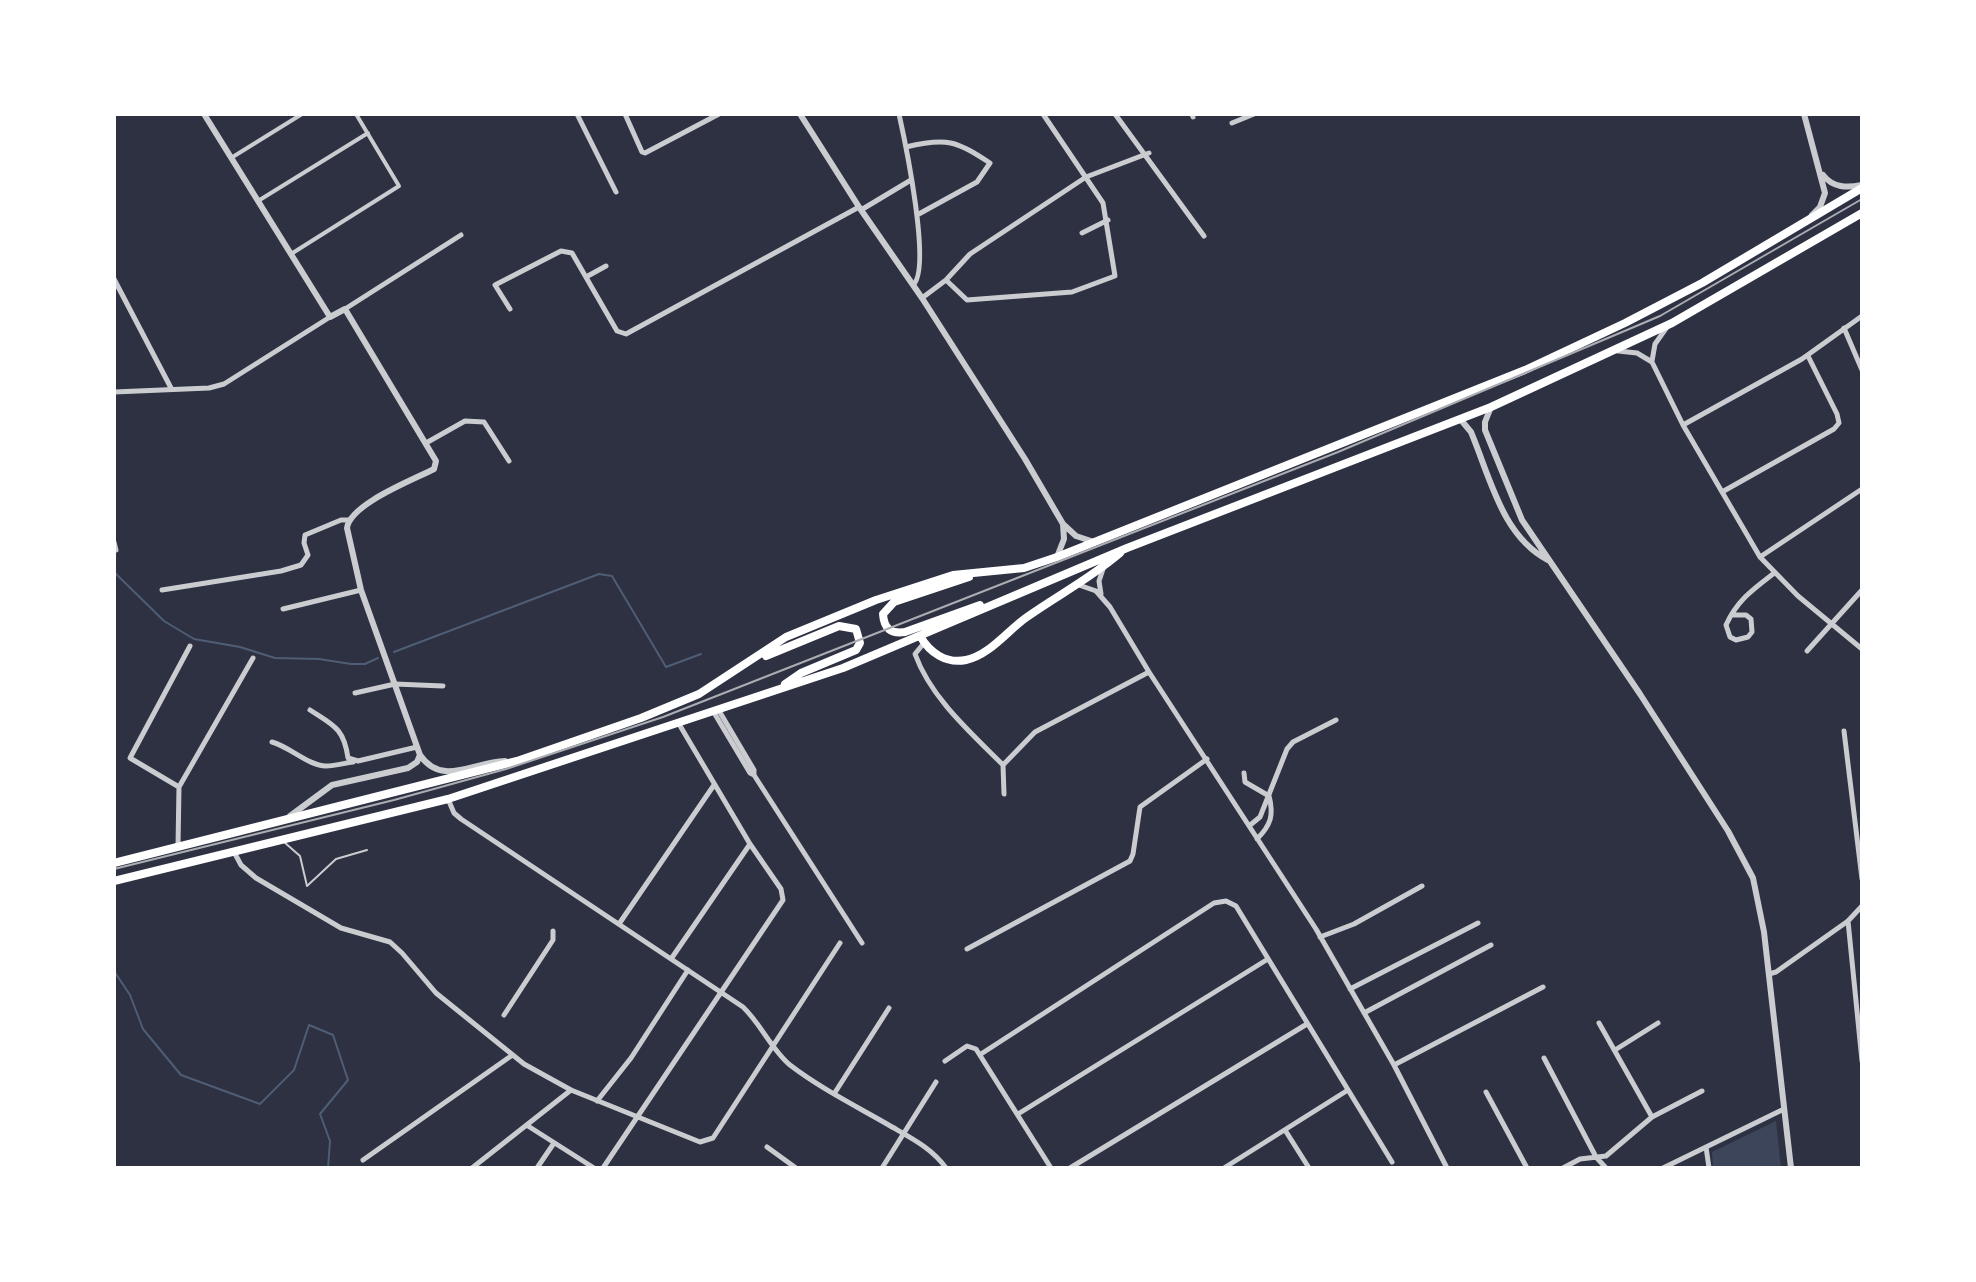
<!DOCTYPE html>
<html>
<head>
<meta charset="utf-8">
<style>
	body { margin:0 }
	#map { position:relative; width:1976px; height:1282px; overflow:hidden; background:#2d3142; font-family:"Alegreya Sans",sans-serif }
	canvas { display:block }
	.frame { position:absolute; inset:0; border:116px solid #fff; pointer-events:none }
</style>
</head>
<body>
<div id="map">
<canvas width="1976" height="1282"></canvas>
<div class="frame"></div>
</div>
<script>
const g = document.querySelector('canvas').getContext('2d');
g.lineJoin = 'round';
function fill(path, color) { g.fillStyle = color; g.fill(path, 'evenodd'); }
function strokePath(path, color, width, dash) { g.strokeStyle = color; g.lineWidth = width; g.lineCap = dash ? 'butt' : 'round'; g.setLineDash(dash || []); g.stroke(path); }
const green = new Path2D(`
	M1776 1121 1781 1168H1713L1712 1152Z`);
const stream = new Path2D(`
	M114 572 164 621 194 639 240 647 275 658 319 659 351 664H365L378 658
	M394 652 599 574 612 576 666 667 701 654
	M114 971 130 995 143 1029 181 1075 260 1104 294 1070 309 1025 333 1035 348 1080 320 1114 330 1141 328 1168`);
const service = new Path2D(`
	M284 842 300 856 307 886 336 859 367 850`);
const pedestrian = new Path2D(`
	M231 158 302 114
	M258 201 368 133
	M291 254 399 186 356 114`);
const minor = new Path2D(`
	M577 114 616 192
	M625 114 642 152 645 153 719 114
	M899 114C905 141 932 269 913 285
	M1115 114 1204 236
	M1192 114 1193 117
	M1232 123 1254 114
	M906 147C947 137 956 141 990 163L977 182 917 215
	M861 210 911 180
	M1082 233 1108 220
	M586 277 606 266
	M114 279 171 388
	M946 280 967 300 1072 292 1115 276 1103 203 1043 114
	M922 298 946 280 970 254 1086 177 1149 153
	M345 309 461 235
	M510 309 495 285 561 251 572 253 617 331 626 334 859 207
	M1844 328 1862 370
	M1618 351 1637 353 1652 362 1683 425 1760 557 1798 596 1862 649
	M1652 361 1655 344 1667 327
	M114 392 209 388 224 384 330 317
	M1683 425 1802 359 1862 316
	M426 443 465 421 484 422 509 461
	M1722 492 1834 429 1839 423 1837 414 1808 356
	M114 542 116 550
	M1760 557 1862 489
	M1079 585 1096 591 1110 607 1149 672 1316 929 1394 1065 1447 1168
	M162 590 281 571 301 565 308 555 304 543 305 535 341 520H348
	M1101 594 1099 581 1103 569
	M283 609 361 590
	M1733 615H1746L1751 619 1752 632 1748 637 1736 640 1730 637 1726 625C1737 601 1752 590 1773 574
	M924 643 915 654C931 698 970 732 1003 765L1004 794
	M1807 651 1862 590
	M355 693 395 684 443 686
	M718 709 754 770V775L862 943
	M310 710C333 725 344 728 348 758L358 761 417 747
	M713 711 750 773 754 775
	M1844 731 1862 879
	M272 742C290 747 309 766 326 766 335 766 345 763 353 762
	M1003 765 1035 732 1149 672
	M1244 773 1245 782 1269 796C1274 815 1271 825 1257 839
	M179 787 130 758 190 646
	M448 799 454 813 461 819 743 1007C761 1024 771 1049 790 1065 820 1088 854 1105 887 1124 909 1137 931 1147 946 1168
	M1249 826 1260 817 1287 749 1293 742 1336 720
	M178 846 179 787 253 658
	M234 852 241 865 256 878 341 928 390 942 402 953 436 993 524 1064 571 1090 700 1142 713 1138 840 943
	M1848 921 1862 1061
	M619 924 714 785
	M1320 937 1354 924 1422 886
	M967 949 1130 861 1133 854 1140 807 1207 759
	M671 959 750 844
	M1769 974 1776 972 1848 921 1862 906
	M1350 989 1478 923
	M1364 1013 1491 945
	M504 1015 553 940V931
	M1599 1023 1652 1117
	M1615 1050 1658 1023
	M981 1054 1214 903 1226 901 1236 906 1392 1162
	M1544 1058 1596 1157 1606 1168
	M945 1061 967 1046 976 1049 1051 1168
	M1394 1065 1543 987
	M1486 1092 1527 1168
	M834 1094 889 1008
	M597 1101 631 1058 688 970
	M1018 1114 1268 959
	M528 1126 594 1168
	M1285 1130 1309 1168
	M767 1147 796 1168
	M1706 1147 1709 1168
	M363 1160 511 1056
	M472 1168 571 1090
	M537 1168 554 1143
	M603 1168 783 900 781 889 750 844 679 724
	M882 1168 936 1082
	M1070 1168 1307 1024
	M1224 1168 1348 1090
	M1563 1168 1580 1159 1606 1156 1652 1117 1702 1091
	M1663 1168 1784 1109`);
const tertiary = new Path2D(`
	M204 114 330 317 345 309 436 461 434 469C413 480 350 504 347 528L361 590 420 755C442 787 473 762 505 761
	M800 114 859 207 922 298 1025 459 1063 524 1076 536 1094 542
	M1804 114 1825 193 1820 207 1812 215
	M1823 175C1833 188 1847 188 1862 185
	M1491 407 1485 422V430L1522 520 1640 694 1728 831 1753 878 1764 932 1791 1168
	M1461 420 1471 432C1490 477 1502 536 1548 560
	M1057 557 1064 539 1063 524
	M290 816 332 785 408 768 417 762 420 755`);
const primary = new Path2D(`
	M969 577 894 602 883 614C884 629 891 634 905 632L980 605
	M920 636C930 653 946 664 966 660 990 655 1008 630 1027 617 1058 595 1091 578 1120 553
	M766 656 839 626 856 629 860 643 856 650 801 673 785 684
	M114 863 517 761 641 718 699 694 786 637 876 600 953 575 1024 568 1057 557 1525 370 1625 323 1702 283 1862 188
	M114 881 448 799 843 668 1127 548 1491 407 1672 323 1862 213`);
const rail = new Path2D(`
	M114 869 394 800 506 769 663 717 1338 452 1660 316 1862 199`);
fill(green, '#3c4559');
strokePath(stream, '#4f5d75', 2);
strokePath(service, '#caccd0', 2);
strokePath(pedestrian, '#caccd0', 4);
strokePath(minor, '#caccd0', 5);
strokePath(tertiary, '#caccd0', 6);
strokePath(primary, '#fff', 8);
strokePath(rail, '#abadb3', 2);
</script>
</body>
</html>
